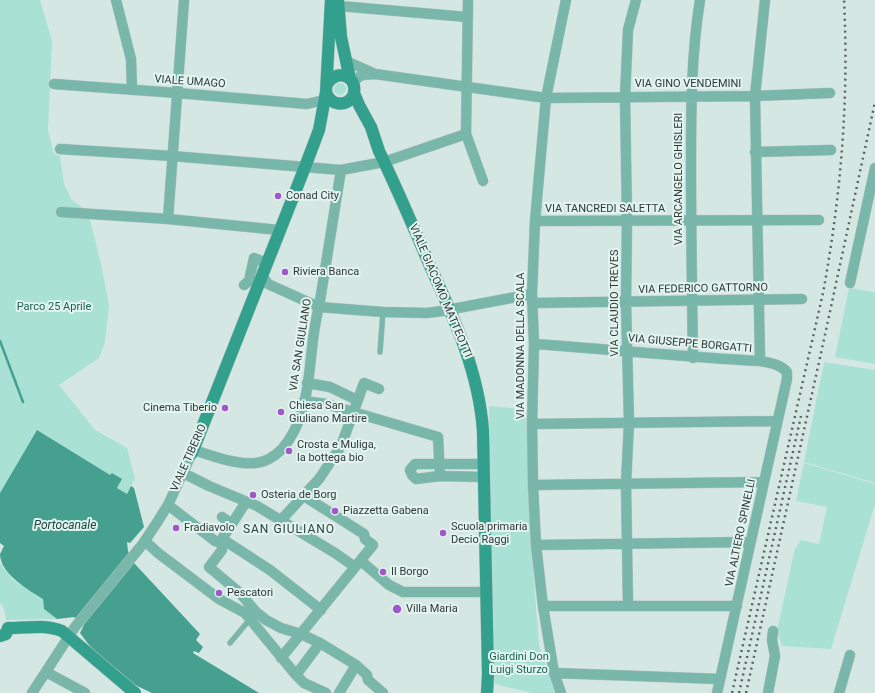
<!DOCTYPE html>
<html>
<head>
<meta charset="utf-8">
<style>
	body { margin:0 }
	canvas { display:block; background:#d5e7e3 }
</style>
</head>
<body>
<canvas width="875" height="693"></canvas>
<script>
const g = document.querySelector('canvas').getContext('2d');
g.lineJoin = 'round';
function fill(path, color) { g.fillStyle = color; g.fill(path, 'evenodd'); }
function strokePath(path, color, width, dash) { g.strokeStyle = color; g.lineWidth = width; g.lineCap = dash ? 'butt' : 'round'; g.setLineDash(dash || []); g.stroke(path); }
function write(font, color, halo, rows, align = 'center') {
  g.font = font + ' Roboto,sans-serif'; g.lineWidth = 4; g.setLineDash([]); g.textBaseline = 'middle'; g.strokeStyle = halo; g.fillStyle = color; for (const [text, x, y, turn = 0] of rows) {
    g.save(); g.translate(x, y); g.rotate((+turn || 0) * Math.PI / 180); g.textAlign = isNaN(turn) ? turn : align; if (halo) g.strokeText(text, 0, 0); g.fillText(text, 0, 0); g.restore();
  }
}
const green = new Path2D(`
	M0 0H40L52 41 48 131 54 154 60 156 64 184 71 199 88 212 101 264 109 305 105 342 99 358 59 385 95 430 127 448 135 478 127 494 117 488 122 480 112 473 111 476 37 430 0 493Z
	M334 89a6 6 0 1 1 12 0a6 6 0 1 1-12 0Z
	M849 288 875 292V364L835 357Z
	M824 362 875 370V483L804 462Z
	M489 406 526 409 531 542 539 645 555 693H532L495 684Z
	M804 463 875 484V504L831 649 782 646 777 631 795 548 798 545 800 540 819 544 827 507 796 501Z
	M0 563 13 580 43 599 44 609 57 619 6 620 4 609 0 602Z`);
const water = new Path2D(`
	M37 430 110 475 112 473 122 479 117 488 127 494 131 486 134 488 144 527 130 543 127 542 128 551 134 563 200 634 196 640 203 647 199 653 194 651 193 653 259 693H152L135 685 96 653 89 645 80 633 84 625 74 617 57 619 44 609 43 599C30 591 0 574 0 554 1 552 3 548 4 546L0 543V493Z`);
const stream = new Path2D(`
	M0 341 23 402`);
const lane = new Path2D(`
	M380 352 383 312
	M230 643 250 619`);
const street = new Path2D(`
	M116 0 131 59 132 90
	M468 0 466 134 483 181
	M339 6 467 17
	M346 61 373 73
	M352 82 362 75 375 74 546 98 755 96 830 93
	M54 84 177 93 307 104 324 100
	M60 149 172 156 341 170 384 162 466 134
	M755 152 831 150
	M61 212 168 219 279 230
	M168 219 184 0
	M535 221 819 220
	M262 275 268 284 319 307 383 312 427 313 442 311 532 294
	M850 283 875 168
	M244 285 249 281 254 258 264 262
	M532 303 802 299
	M534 344C609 349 684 357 760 361 770 363 780 364 787 372V379L717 693
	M693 358C692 295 691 232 691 169 691 112 691 56 700 0
	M760 361 755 96 765 0
	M307 383 330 387 357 400
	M304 401 326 404 438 437 440 476
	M532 424 777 421
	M194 450C212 456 237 465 256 463 267 462 275 456 282 449 316 410 306 353 319 307L341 170
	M484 464H415L410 470 412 475 416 479 440 476 484 477
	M183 473 209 486 257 506 335 553 355 567
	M533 485 764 482
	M246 502 222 539V550L209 567 240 593 256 612 266 620 281 628 301 634 320 643 356 665 367 675 368 680 383 693
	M168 505 215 541 221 543 227 542 270 570 321 610
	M222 517 232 524
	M281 520 319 479 341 446 364 383 379 389
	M145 541 158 553 219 599 245 613 296 675 304 683 326 693
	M536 545 750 542
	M361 561 389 585 403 592H487
	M543 606H737
	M628 606 626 483 629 423 626 303 627 220 625 97 628 30 636 0
	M281 658 373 545 365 539 364 534 304 496
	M46 672 85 693
	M554 673 720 679
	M296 675 320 643
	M32 693 75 627 142 545 156 524 168 505 192 453
	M339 693 356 665
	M561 693 554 673 543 606 536 545 533 485 532 424 534 344 532 294 535 221 546 98 566 0
	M768 693 775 656 772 640 773 631
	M839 693 850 655`);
const secondary = new Path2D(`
	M338 0 341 37 350 79
	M327 84C337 67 360 77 353 96 345 108 330 105 326 92L331 0
	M354 93 359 105 371 127 379 151C397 189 414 228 430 266 454 318 479 372 483 431L488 674 487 693
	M192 453 305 167 319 130 326 92
	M8 628C26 628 45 624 62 631L135 693
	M0 636 6 634 8 628`);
const rail = new Path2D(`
	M732 693 823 293C841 195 849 100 844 0
	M739 693 801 416
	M746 693 823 344 875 102`);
const markers = [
	[278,196,4,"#a157ca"],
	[285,272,4,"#a157ca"],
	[225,408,4,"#a157ca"],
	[281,412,4,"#a157ca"],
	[289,451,4,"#a157ca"],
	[253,495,4,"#a157ca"],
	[335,511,4,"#a157ca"],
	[176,528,4,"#a157ca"],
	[443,533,4,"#a157ca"],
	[383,572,4,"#a157ca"],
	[219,593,4,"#a157ca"],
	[397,609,5,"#a157ca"]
];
const streetNames = [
	["VIALE UMAGO",190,82,4],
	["VIA GINO VENDEMINI",688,84],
	["VIA ARCANGELO GHISLERI",679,179,-90],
	["VIA TANCREDI SALETTA",605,209],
	["VIA FEDERICO GATTORNO",703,289,-1],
	["VIALE GIACOMO MATTEOTTI",440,291,67],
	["VIA CLAUDIO TREVES",615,303,-90],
	["VIA GIUSEPPE BORGATTI",690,344,5],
	["VIA SAN GIULIANO",301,345,-81],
	["VIA MADONNA DELLA SCALA",521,346,-90],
	["VIALE TIBERIO",189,458,-66],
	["VIA ALTIERO SPINELLI",741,533,-78]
];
const poiNames = [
	["Conad City",286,196],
	["Riviera Banca",293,272],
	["Chiesa San",289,406],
	["Giuliano Martire",289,419],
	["Cinema Tiberio",217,408,"right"],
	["Crosta e Muliga,",297,445],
	["la bottega bio",297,458],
	["Osteria de Borg",261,495],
	["Piazzetta Gabena",343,511],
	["Scuola primaria",451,527],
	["Decio Raggi",451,540],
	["Fradiavolo",184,528],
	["Il Borgo",391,572],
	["Pescatori",227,593],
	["Villa Maria",406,609]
];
const parkNames = [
	["Parco 25 Aprile",54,307],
	["Giardini Don",519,657],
	["Luigi Sturzo",519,670]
];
const waterNames = [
	["Portocanale",65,526]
];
const neighbourhoodNames = [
	["SAN GIULIANO",289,530]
];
fill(green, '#a9e1d4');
fill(water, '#46a08f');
strokePath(stream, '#46a08f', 2.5);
strokePath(lane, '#b4c4c1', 6);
strokePath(street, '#b4c4c1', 11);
strokePath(secondary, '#b4c4c1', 13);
strokePath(lane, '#78b7a9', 5);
strokePath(street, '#78b7a9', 10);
strokePath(secondary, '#32a08d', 12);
strokePath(rail, '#5a6462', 2.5, [2, 4]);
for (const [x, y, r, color] of markers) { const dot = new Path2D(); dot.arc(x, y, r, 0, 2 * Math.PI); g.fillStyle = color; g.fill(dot); strokePath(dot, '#e2f5f0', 1.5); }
write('11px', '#313837', '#e2f5f0', streetNames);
write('11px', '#313837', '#e2f5f0', poiNames, 'left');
write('11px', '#175f53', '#e2f5f0', parkNames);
write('italic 12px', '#1c453d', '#e2f5f0', waterNames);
g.letterSpacing = '1px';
write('12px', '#303f3b', '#e2f5f0', neighbourhoodNames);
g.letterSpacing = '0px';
</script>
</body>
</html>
